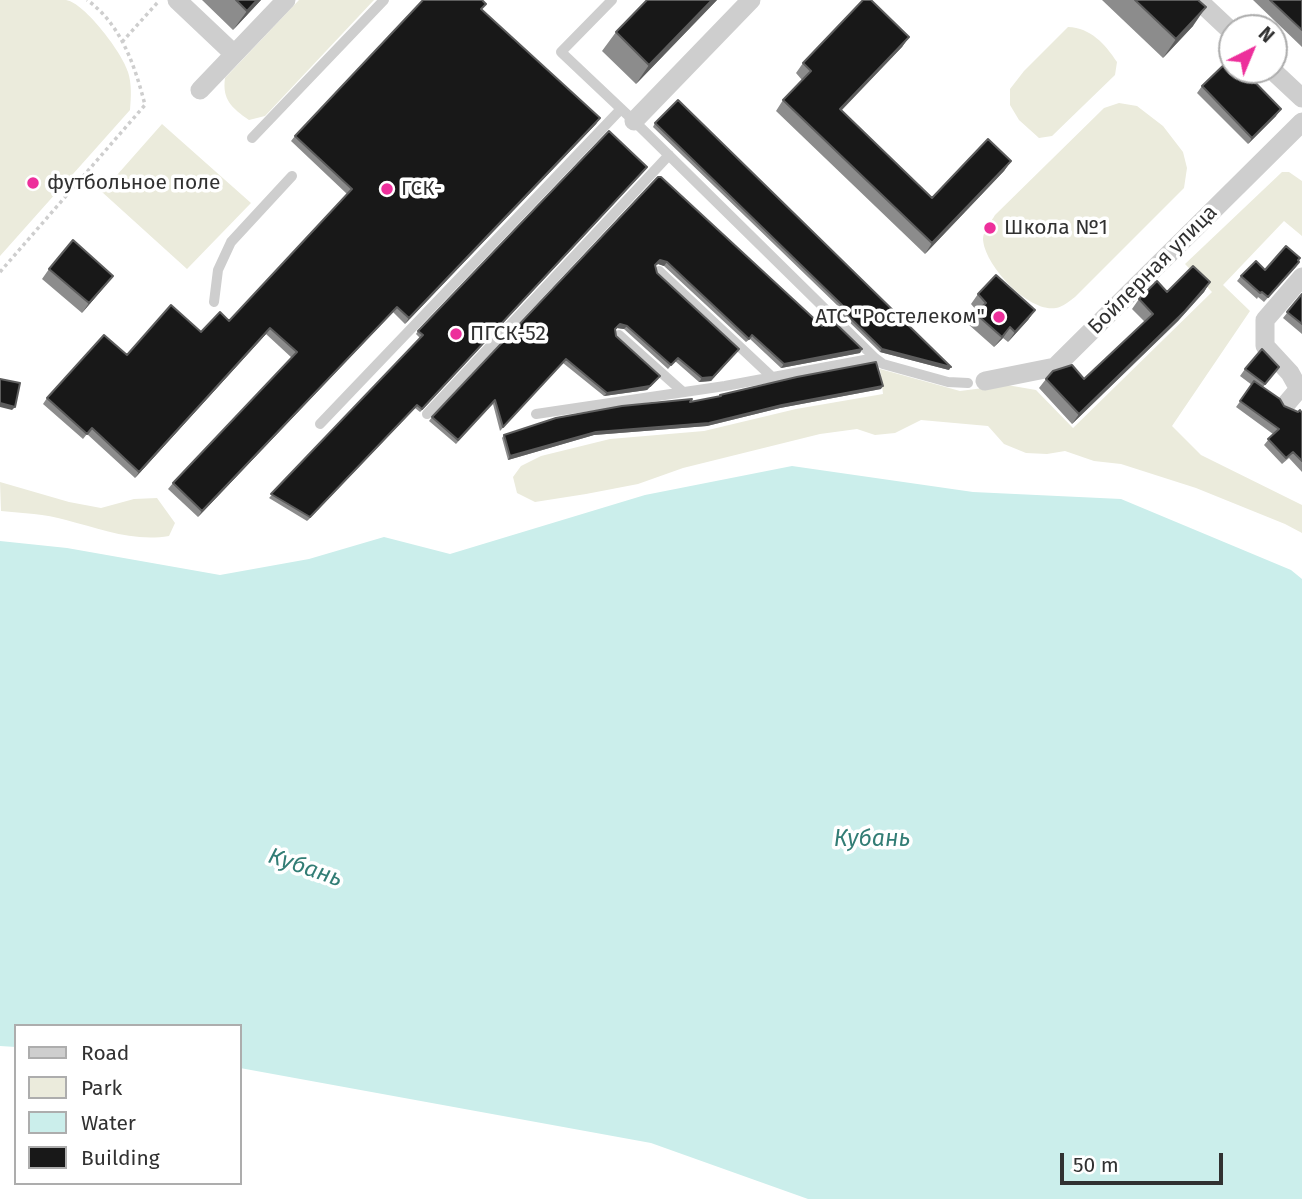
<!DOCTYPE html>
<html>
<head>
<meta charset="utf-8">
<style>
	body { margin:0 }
	#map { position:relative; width:1302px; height:1199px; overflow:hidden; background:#fff; font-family:"Fira Sans",sans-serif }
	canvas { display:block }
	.legend { position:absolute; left:14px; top:1024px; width:228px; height:161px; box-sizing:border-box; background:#fff; border:2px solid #adadad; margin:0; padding:9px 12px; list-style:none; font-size:21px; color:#313131 }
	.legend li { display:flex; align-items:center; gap:14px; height:35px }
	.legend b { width:35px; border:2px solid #adadad }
	.north { position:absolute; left:1218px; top:14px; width:70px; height:70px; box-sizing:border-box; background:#fff; border:2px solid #adadad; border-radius:50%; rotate:43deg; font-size:19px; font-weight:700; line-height:28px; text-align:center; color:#313131 }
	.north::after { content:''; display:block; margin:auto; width:24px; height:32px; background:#ed2f9b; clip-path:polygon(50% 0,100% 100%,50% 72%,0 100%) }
	.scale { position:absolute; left:1060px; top:1153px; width:163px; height:32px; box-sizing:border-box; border:4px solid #313131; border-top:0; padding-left:9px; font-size:21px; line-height:24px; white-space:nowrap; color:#313131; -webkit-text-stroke:5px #fff; paint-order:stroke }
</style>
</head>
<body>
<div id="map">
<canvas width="1302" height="1199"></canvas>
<ul class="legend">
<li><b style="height:9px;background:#cecece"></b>Road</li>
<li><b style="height:19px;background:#ebebdc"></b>Park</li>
<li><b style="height:19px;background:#cbeeeb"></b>Water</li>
<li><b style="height:19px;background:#181818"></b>Building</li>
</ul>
<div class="north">N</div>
<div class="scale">50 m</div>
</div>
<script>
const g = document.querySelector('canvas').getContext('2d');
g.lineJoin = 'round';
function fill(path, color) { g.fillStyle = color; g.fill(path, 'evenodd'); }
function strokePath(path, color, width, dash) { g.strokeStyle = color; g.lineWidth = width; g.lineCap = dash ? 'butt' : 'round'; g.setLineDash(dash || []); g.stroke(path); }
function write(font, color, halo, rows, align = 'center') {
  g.font = font + ' "Fira Sans",sans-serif'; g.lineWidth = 7; g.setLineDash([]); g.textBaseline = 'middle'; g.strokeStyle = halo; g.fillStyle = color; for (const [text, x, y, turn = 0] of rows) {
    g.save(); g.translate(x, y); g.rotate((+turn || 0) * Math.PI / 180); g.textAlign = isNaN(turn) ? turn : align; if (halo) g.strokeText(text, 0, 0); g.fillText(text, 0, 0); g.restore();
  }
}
const green = new Path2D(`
	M0 0C21 0 45 0 66 0 85 3 123 54 128 72 132 85 131 97 130 110L0 256Z
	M299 0H374L265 116 249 120C232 108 222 100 225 78Z
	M1068 27C1091 28 1105 44 1117 62L1115 75 1052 136 1039 138 1019 120 1010 105V89L1024 71Z
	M1119 103 1137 106 1163 126 1183 152 1187 168 1184 188 1075 297C1070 301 1062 307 1056 308 1029 313 984 265 983 239 983 231 991 222 995 215L1104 108Z
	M162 124 251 203 187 269 102 192Z
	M1282 172H1289L1302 181V236L1284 221 1223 285 1250 311 1172 426 1201 455 1302 505V533L1285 524 1196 488 1121 464 1094 461 1065 451 1047 454 1026 453 1004 444 988 426 921 420 895 433 875 435 857 429 820 434 683 468 638 484 586 494 535 502 517 493 513 477 521 466 541 456 610 439 704 431 796 409 883 394 880 369 960 391 1007 385 1036 390 1073 428 1212 292 1185 264Z
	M0 482 69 502 101 508 134 499 157 498 175 523 169 536C133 542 101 529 66 520 45 514 23 513 1 511Z`);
const water = new Path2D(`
	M792 466 973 492 1121 499 1291 570 1302 579V1199H808L651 1143 240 1068V1026H16V1047L0 1046V541L67 548 220 575 309 559 384 537 450 554 645 495Z`);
const path = new Path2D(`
	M122 42 158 2
	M0 272 145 105C135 66 121 24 87 0`);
const service = new Path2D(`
	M612 0 561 52 634 121 875 358 883 364 948 382 968 383
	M252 138 384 0
	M659 271 772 377
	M214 302 218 270 231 242 292 176
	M619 335 683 392
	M427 414 669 155
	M536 414 725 386 875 358
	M320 424 621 109`);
const minor = new Path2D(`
	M177 0 234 54
	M1198 0 1232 32
	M1272 70 1302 98
	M200 90 286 0
	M634 121 751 0
	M985 381 1055 367 1302 122
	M1287 403 1299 389 1290 373 1265 346V320L1302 277`);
const wall = new Path2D(`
	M202 0H261L233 30Z
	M647 0H717L636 84 602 51 616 32Z
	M1102 0H1198L1193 26 1163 58Z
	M1253 0H1302V47Z
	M481 10 600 118 596 124 405 324 393 312 198 517 168 489 173 483 292 358 266 334 135 478 87 434 83 439 43 404 47 398 127 355 201 332 229 321 347 194 291 141 295 136Z
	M909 37 902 47 841 111 932 198 1011 161 1004 171 925 254 776 111 783 100 802 80 796 73 803 63Z
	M1202 86 1276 116 1248 144 1197 93Z
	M655 123 949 370 880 352 838 311 840 308 653 127Z
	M645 170 420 412 415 408 307 521 269 498 420 338 416 334 418 331Z
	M658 177 822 326 862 349 860 353 781 368 750 339 746 342 664 266 658 264 655 266 657 273 739 349 711 381 699 382 675 361 668 369 624 329 617 328 615 330 616 336 658 379 647 390 604 396 563 363 500 431 493 404 456 444 429 421 432 417Z
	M1298 260 1299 262 1296 267 1264 302 1258 297 1257 299 1237 281 1241 276Z
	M49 269 105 286 82 313 42 279Z
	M1210 282 1204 292 1178 321 1072 424 1039 388 1046 379H1084L1145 322 1132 309 1139 299Z
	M978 294 1035 310 1028 320 1008 342 1003 338 994 347 968 324 977 311 971 304Z
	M1302 294V334L1283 318Z
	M1245 369 1274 374 1263 387 1284 406 1298 412 1302 413V472L1289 458 1282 464 1264 445 1273 434 1236 407 1252 385 1240 376Z
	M881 389 780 408 707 426 594 435 508 460 502 438 504 435 718 397 720 395Z`);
const shadedWall = new Path2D(`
	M257 0H261L233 30 247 11Z
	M712 0H717L636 84 649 65Z
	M1206 7 1193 26 1163 58 1176 39Z
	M909 37 902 47 832 120 840 109Z
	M1281 109 1276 116 1248 144 1252 138Z
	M600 118 596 124 405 324 409 318Z
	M1011 161 1004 171 925 254 932 243Z
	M647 167 645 170 420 412 422 409Z
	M660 260 667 262 664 266 658 264 652 269Z
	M113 276 105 286 82 313 89 303Z
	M1210 282 1204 292 1178 321 1072 424 1079 414Z
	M397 307 393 312 198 517 202 511Z
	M1035 310 1028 320 1008 342 1015 332Z
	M620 324 627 326 624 329 617 328 612 333Z
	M1010 327 1003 338 994 347Z
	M270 328 266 334 135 478 139 472Z
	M739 349 711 381 699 382 702 378Z
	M862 349 860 353 781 368 784 364Z
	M882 349 951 367 949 370 880 352Z
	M660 376 647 390 604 396 607 393Z
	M883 386 881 389 780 408 707 426 594 435 508 460 510 456 596 432 782 405Z
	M0 403 15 407 12 410 0 407Z
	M417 405 415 408 307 521 310 517Z`);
const building = new Path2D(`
	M236 0H257L247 11Z
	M423 0H482L486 4 481 9 600 118 409 318 397 307 202 511 173 483 297 352 270 328 139 472 92 428 87 434 47 398 104 335 127 355 171 305 201 332 220 312 229 321 352 189 295 136Z
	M647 0H712L649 65 616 32Z
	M863 0H871L909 37 840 109 932 198 988 139 1011 161 932 243 783 100 811 71 803 63Z
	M1135 0H1198L1206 7 1176 39Z
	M1270 0H1302V30Z
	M1231 58 1232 59V70H1243L1281 109 1252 138 1202 86Z
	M678 100 951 367 882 349 840 308 842 305 655 123Z
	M609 131 647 167 422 409 417 405 310 517 271 494 423 335 418 331Z
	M658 177H661L822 326 830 318 862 349 784 364 752 335 749 339 667 262 660 260 655 265 657 273 739 349 713 377 702 378 678 358 671 365 627 326 620 324 615 329 616 336 660 376 650 386 607 393 566 359 503 427 495 400 458 440 432 417Z
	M73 240 113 276 89 303 49 269Z
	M1286 246 1300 258 1298 260 1299 262 1268 297 1262 292 1260 293 1241 276 1256 261 1265 270Z
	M1193 266 1210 282 1185 311 1079 414 1046 379 1053 371 1072 365 1084 379 1153 314 1139 299 1157 281 1167 292Z
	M996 275 1035 310 1015 332 1010 327 1002 337 975 313 986 303 978 294Z
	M1302 294V324L1287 312Z
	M1262 349 1279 367 1265 384 1245 369Z
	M876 362 883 386 782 405 709 423 596 432 510 456 504 435 556 418 622 406 692 399 690 402 721 396 720 395 797 377Z
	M0 379 20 383 15 407 0 403Z
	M1254 381 1280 399 1284 406 1298 412 1300 410 1302 413V461L1293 452 1286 458 1268 439 1279 429 1240 401Z`);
const markers = [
	[33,183,7,"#ed2f9b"],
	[387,189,7,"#ed2f9b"],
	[990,228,7,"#ed2f9b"],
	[999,317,7,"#ed2f9b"],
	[456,334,7,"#ed2f9b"]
];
const poiNames = [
	["футбольное поле",47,183],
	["ГСК-",401,189],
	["Школа №1",1004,228],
	["АТС \"Ростелеком\"",985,317,"right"],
	["ПГСК-52",470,334]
];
const streetNames = [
	["Бойлерная улица",1153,270,-45]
];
const waterNames = [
	["Кубань",872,840],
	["Кубань",305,868,19]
];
fill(green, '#ebebdc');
fill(water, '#cbeeeb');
strokePath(path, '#cecece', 3.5, [3.5, 3.5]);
strokePath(service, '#cecece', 10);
strokePath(minor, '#cecece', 19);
fill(wall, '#8c8c8c');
fill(shadedWall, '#5d5d5d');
fill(building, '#181818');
strokePath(building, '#5d5d5d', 2);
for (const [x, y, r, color] of markers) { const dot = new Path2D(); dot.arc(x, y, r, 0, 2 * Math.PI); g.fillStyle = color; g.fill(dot); strokePath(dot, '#fff', 2.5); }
write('21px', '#313131', '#fff', poiNames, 'left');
write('21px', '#313131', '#fff', streetNames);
write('italic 23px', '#327d75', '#fff', waterNames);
</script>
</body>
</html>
